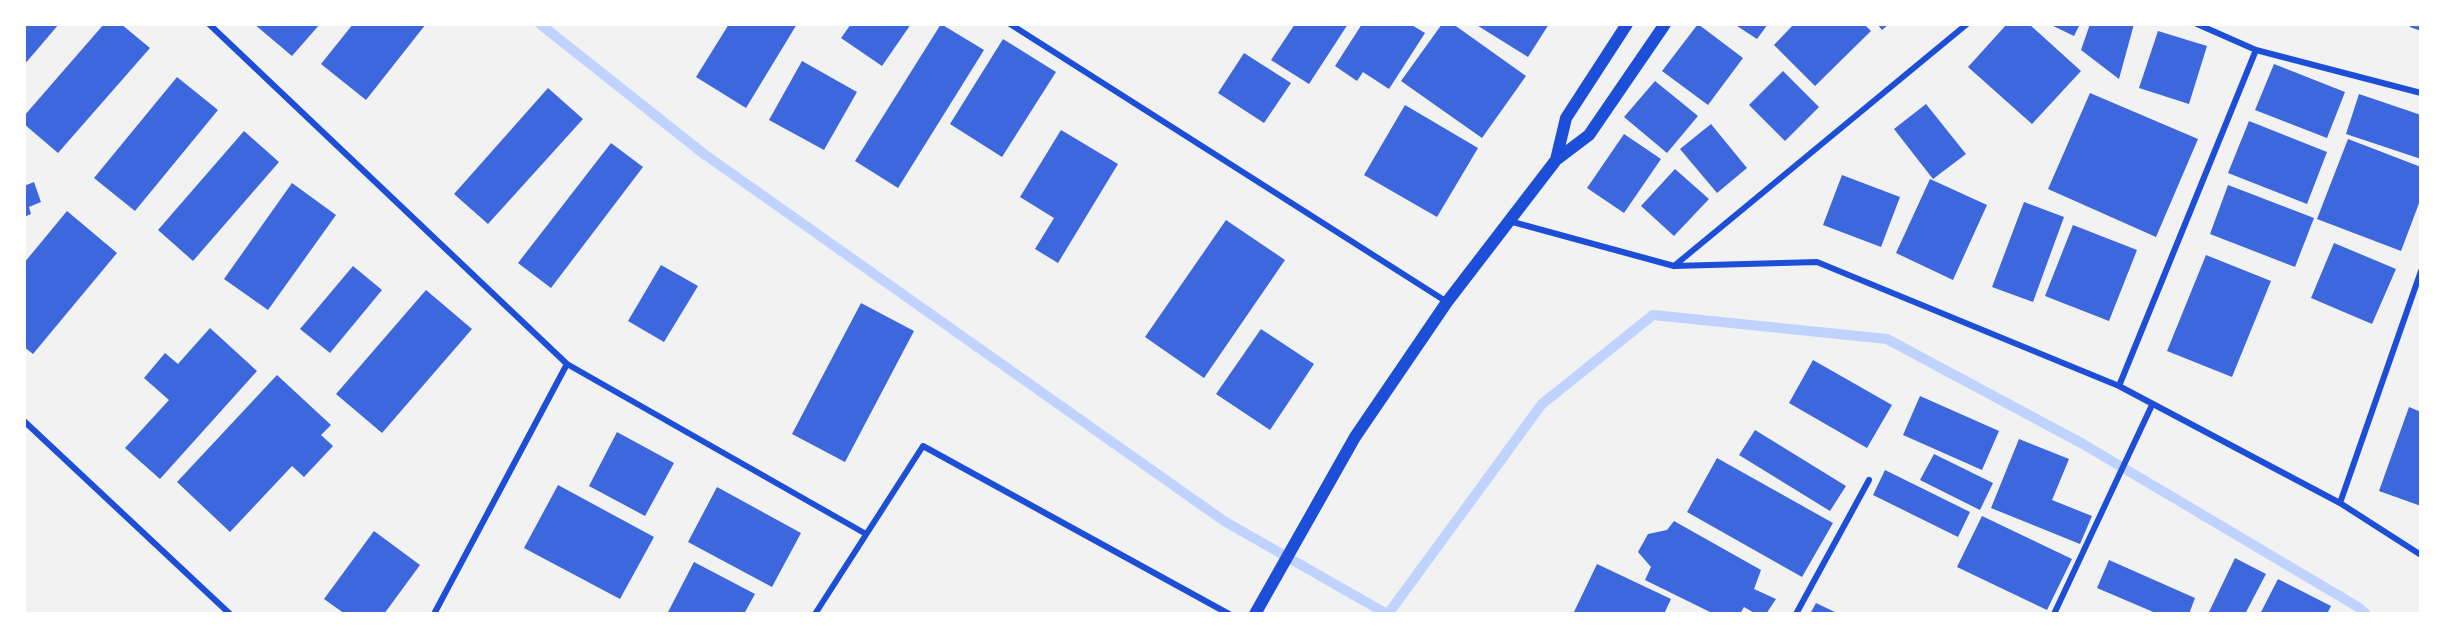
<!DOCTYPE html>
<html>
<head>
<meta charset="utf-8">
<style>
	body { margin:0 }
	#map { position:relative; width:2445px; height:638px; overflow:hidden; background:#f2f2f2; font-family:"Work Sans",sans-serif }
	canvas { display:block }
	.frame { position:absolute; inset:0; border:26px solid #fff; pointer-events:none }
</style>
</head>
<body>
<div id="map">
<canvas width="2445" height="638"></canvas>
<div class="frame"></div>
</div>
<script>
const g = document.querySelector('canvas').getContext('2d');
g.lineJoin = 'round';
function strokePath(path, color, width, dash) { g.strokeStyle = color; g.lineWidth = width; g.lineCap = dash ? 'butt' : 'round'; g.setLineDash(dash || []); g.stroke(path); }
function fill(path, color) { g.fillStyle = color; g.fill(path, 'evenodd'); }
const stream = new Path2D(`
	M540 24 704 154 1224 521 1387 614
	M1388 614 1542 404 1653 315 1887 339 2083 444 2358 607 2366 614`);
const building = new Path2D(`
	M24 24H59L24 65Z
	M104 24H121L150 48 58 153 24 124V116Z
	M254 24H320L292 56Z
	M353 24H426L366 100 321 64Z
	M729 24H797L746 108 696 77Z
	M851 24H911L882 66 841 38Z
	M941 24 984 50 898 188 855 161Z
	M1295 24H1348L1309 84 1271 60Z
	M1362 24H1410L1425 33 1389 89 1363 72 1357 81 1335 66Z
	M1442 24H1453L1526 76 1482 138 1401 81Z
	M1475 24H1549L1528 57Z
	M1698 24 1743 58 1708 105 1662 71Z
	M1734 24H1768L1757 39Z
	M1794 24H1864L1871 31 1815 86 1774 45Z
	M1877 24H1889L1882 30Z
	M2007 24H2029L2081 71 2032 124 1968 67Z
	M2049 24H2080L2074 36Z
	M2090 24H2134L2119 79 2081 50Z
	M2411 24H2421V31L2410 27Z
	M2158 31 2207 46 2189 104 2139 88Z
	M1003 39 1056 72 1002 157 950 124Z
	M1244 53 1291 83 1264 123 1218 93Z
	M802 61 857 92 824 150 769 120Z
	M2274 64 2345 92 2327 138 2255 110Z
	M1783 71 1819 107 1785 141 1749 105Z
	M177 77 218 110 135 211 94 178Z
	M1655 81 1698 116 1667 153 1624 117Z
	M548 88 583 119 488 224 454 194Z
	M2090 93 2198 139 2156 237 2048 189Z
	M2359 94 2421 115V159L2346 134Z
	M1926 104 1966 154 1933 179 1894 129Z
	M1405 105 1478 148 1437 217 1364 175Z
	M2249 121 2327 152 2307 204 2228 173Z
	M1711 124 1747 168 1717 193 1680 149Z
	M1061 130 1118 164 1058 263 1035 249 1054 218 1020 197Z
	M244 131 279 162 193 261 158 230Z
	M1624 134 1661 159 1624 213 1587 188Z
	M2348 139 2421 167V198L2401 251 2317 219Z
	M611 143 643 167 551 288 518 263Z
	M1675 169 1709 199 1674 236 1641 206Z
	M1842 175 1900 197 1881 247 1823 225Z
	M1930 179 1987 205 1953 280 1896 253Z
	M34 182 41 202 29 207 31 214 24 217V186Z
	M292 183 336 215 268 310 224 279Z
	M2228 185 2314 218 2295 267 2210 234Z
	M2024 202 2064 217 2033 302 1992 287Z
	M67 211 117 253 33 354 24 347V263Z
	M1226 220 1285 260 1204 378 1145 337Z
	M2073 225 2137 250 2109 321 2045 296Z
	M2334 243 2396 269 2372 324 2311 298Z
	M2206 255 2271 281 2232 377 2167 351Z
	M661 265 698 286 664 342 628 321Z
	M353 266 382 290 330 353 300 329Z
	M426 290 472 329 382 433 336 394Z
	M861 303 914 331 845 462 792 434Z
	M210 328 257 371 160 479 125 448 169 400 144 378 165 353 178 364Z
	M1261 329 1314 364 1270 430 1216 394Z
	M1813 360 1892 405 1867 448 1789 403Z
	M277 375 331 425 321 435 333 446 304 477 292 466 230 532 177 482Z
	M1920 396 1999 431 1982 470 1903 435Z
	M2409 407 2421 412V506L2379 491Z
	M1755 430 1846 486 1830 511 1739 455Z
	M617 432 674 463 645 516 589 486Z
	M2019 439 2069 459 2052 500 2092 516 2080 544 1991 508Z
	M1934 454 1993 483 1980 510 1920 480Z
	M1717 458 1833 523 1802 577 1687 512Z
	M1885 470 1970 512 1958 537 1873 495Z
	M558 485 654 537 620 599 524 548Z
	M717 487 801 533 772 587 688 542Z
	M1982 516 2072 559 2047 610 1957 567Z
	M1674 521 1761 570 1754 589 1776 599 1766 614H1756L1744 607 1740 614H1714L1645 580 1651 567 1638 552 1648 534 1667 530Z
	M374 531 420 565 384 614H345L324 599Z
	M2235 558 2266 574 2245 614H2208Z
	M2109 560 2195 598 2189 614H2158L2097 588Z
	M694 562 755 594 744 614H667Z
	M1597 564 1671 599 1664 614H1573Z
	M2278 579 2331 606 2327 614H2260Z
	M1816 603 1839 614H1810Z`);
const minor = new Path2D(`
	M209 24 567 364 866 534
	M1010 24 1447 302
	M2197 24 2256 50 2421 93
	M1509 221 1674 266 1817 262 2119 386 2340 503 2421 555
	M1674 266 1967 24
	M2119 386 2256 50
	M24 421 230 614
	M2340 503 2421 271
	M434 614 567 364
	M815 614 923 446 1229 614
	M1796 614 1869 480
	M2054 614 2152 405`);
const secondary = new Path2D(`
	M1556 160 1566 118 1627 24
	M1255 614 1355 437 1447 302 1556 160 1589 135 1665 24`);
strokePath(stream, '#bfd3fe', 10);
fill(building, '#3d67dc');
strokePath(minor, '#1d4ed8', 6);
strokePath(secondary, '#1d4ed8', 12);
</script>
</body>
</html>
